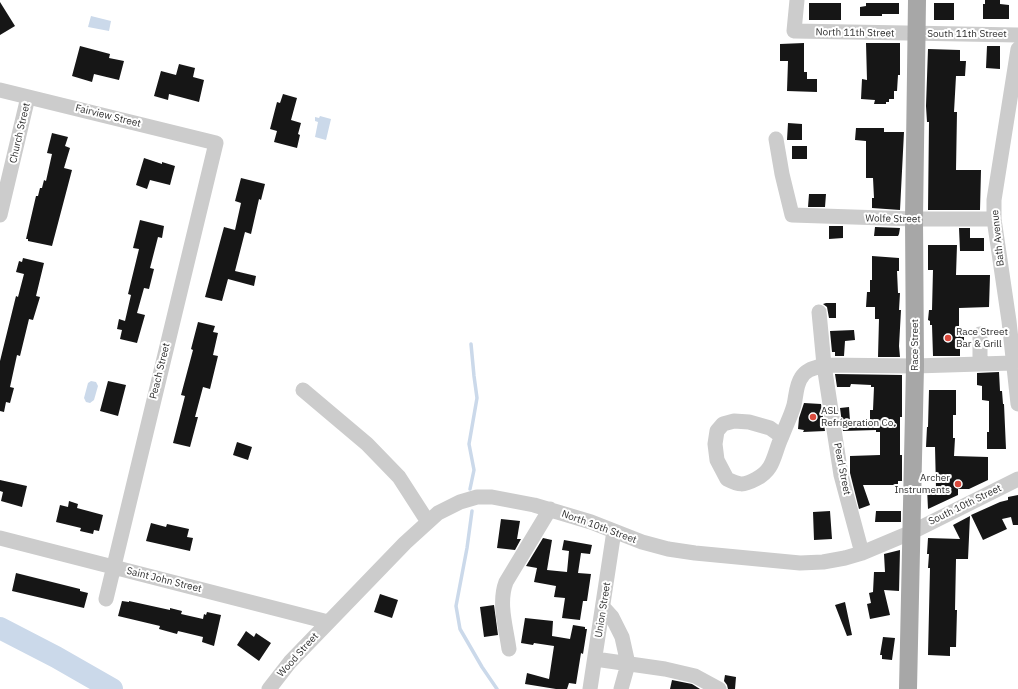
<!DOCTYPE html>
<html>
<head>
<meta charset="utf-8">
<style>
	body { margin:0 }
	canvas { display:block; background:#fff }
</style>
</head>
<body>
<canvas width="1018" height="689"></canvas>
<script>
const g = document.querySelector('canvas').getContext('2d');
g.lineJoin = 'round';
function fill(path, color) { g.fillStyle = color; g.fill(path, 'evenodd'); }
function strokePath(path, color, width, dash) { g.strokeStyle = color; g.lineWidth = width; g.lineCap = dash ? 'butt' : 'round'; g.setLineDash(dash || []); g.stroke(path); }
function write(font, color, halo, rows, align = 'center') {
  g.font = font + ' "IBM Plex Sans",sans-serif'; g.lineWidth = 4; g.setLineDash([]); g.textBaseline = 'middle'; g.strokeStyle = halo; g.fillStyle = color; for (const [text, x, y, turn = 0] of rows) {
    g.save(); g.translate(x, y); g.rotate((+turn || 0) * Math.PI / 180); g.textAlign = isNaN(turn) ? turn : align; if (halo) g.strokeText(text, 0, 0); g.fillText(text, 0, 0); g.restore();
  }
}
const water = new Path2D(`
	M91 16 111 21 109 31 88 27Z
	M320 116 331 119 326 140 315 137 318 122 315 121V117L319 118Z
	M91 381 96 382 98 386 94 400 90 403 86 402 84 398 88 383Z`);
const stream = new Path2D(`
	M470 489 474 470 469 444 477 398 474 376 471 344
	M472 511 467 548 456 606 460 629 482 667 497 689`);
const river = new Path2D(`
	M0 628 56 657 112 689`);
const building = new Path2D(`
	M985 0H1000V4L1009 5V19H983V4H985Z
	M0 2 15 26 0 35Z
	M809 3H841V20H809Z
	M866 3H899V14H882V16H860V7L866 6Z
	M934 3H954V20H934Z
	M804 43V72H807V79H817V92L787 91 788 61H780V44Z
	M866 43H900V75H898L897 91H894V99H889V102H886V104H874L875 100 861 99 862 79 867 80Z
	M80 46 110 54 109 58 124 61 119 80 94 74 92 82 72 76Z
	M987 46H1000V69L986 68Z
	M928 49 960 50V61H966L965 76H956L954 112H957L956 170H981L980 210H928L929 122H927L926 106Z
	M179 64 195 68 193 77 204 80 199 102 169 94 168 100 154 96 161 71 176 75Z
	M283 94 297 98 291 120 301 123 298 134 300 135 297 148 274 142 277 131 270 129 277 102 280 103Z
	M788 123 802 124V140H787Z
	M856 128H884V132H904L900 210 872 208V198H874L873 178H866V141L855 140Z
	M52 133 68 137 65 146 70 148 64 168 72 170 52 246 28 241V239H26L36 196H38L40 188H42L44 180 46 181 52 154 47 153Z
	M792 146H807V159H792Z
	M144 158 162 164V162L175 166 170 185 150 180 147 189 136 185Z
	M241 178 265 184 261 200 259 199 251 234 245 232 235 271 256 276 254 286 228 279 222 301 205 297 224 227 235 230 241 203 235 201Z
	M809 194H826L825 207H808Z
	M140 220 164 226 162 238 158 237 150 268 154 269 149 289 144 288 137 313 145 315 137 343 120 339 122 330 117 329 119 319 125 321 131 295 128 294 139 249 133 248Z
	M829 226H843V238L829 239Z
	M875 227 900 228 899 234 898 236H874Z
	M959 228H970V238H984V251H960Z
	M928 245H957L956 275H990L989 307 959 308V330H964V345H960V356H933L932 325H930V321L928 320 929 310H932L933 270H928Z
	M872 256 899 258V271H897L898 293H900L899 310H901L899 346 900 357H878L879 319H875V307H866L867 292H870V280H872Z
	M23 258 44 263 36 296 40 297 33 320 29 319 20 356 17 355 10 387 14 388 10 403 6 402 4 412 0 411V361L16 296 18 297 24 274 16 272 19 261 22 262Z
	M826 303H836V318H829L827 307 823 304Z
	M198 322 215 326 213 332 218 333 213 355 218 356 210 389 203 387 195 417H198L190 447 173 443 185 396 181 395 193 350 191 349Z
	M854 330 855 340 845 341 844 356H835V352H832L830 331Z
	M999 372 1000 391H1002L1003 404H1004L1006 449H987V432H989V401L982 400V386L977 385V373Z
	M835 374 902 375V417H900V455H902V481H898V485H863L870 505 859 509 850 473V456L880 455V432H876V430L843 431 840 408 849 407 850 421H870V410H873L874 387H871V385L851 384 850 387H837Z
	M108 381 126 385 118 416 100 411Z
	M929 390H956V415H953V438H955L954 456 988 457V480L969 489H958V495L928 509 927 488H936L935 447H926L927 427H928Z
	M804 403 821 404 825 431 803 432 804 430 798 429 799 418Z
	M237 442 252 447 248 460 233 455Z
	M0 480 27 486 22 507 1 501 3 492 0 491Z
	M1018 495V525H1013L1011 517 1002 519 1007 529 983 540 971 515 1000 502 1008 500V497Z
	M69 501 78 504 77 508 103 515 99 531 94 530 93 534 80 531 81 528 56 522 60 505 68 507Z
	M830 511 832 539 814 540 813 512Z
	M876 511H901V522H875Z
	M970 516 968 559H956L955 610H957L956 647H950V656L928 655 930 568H928L929 554H927L928 538 960 539 953 525Z
	M501 519 520 521 517 539H521L515 550 497 548Z
	M151 523 166 527 167 524 189 529 187 537 193 538 190 551 146 541Z
	M543 538 552 540 547 570 567 572 569 551 562 550 564 540 592 545 590 554 581 553 578 573 591 574 587 601H583L580 620 562 618 565 598 554 597 556 586 534 582 537 568 526 566Z
	M900 550 899 591 884 590 890 615 870 619 867 604 871 603 869 593 873 592 874 572H885L884 554Z
	M16 573 80 589V591L88 593 84 608 12 591Z
	M380 594 398 600 392 618 374 612Z
	M122 601 129 602V601L170 610V608L182 611 181 614 203 619 204 614 206 615 207 612 221 615 214 646 202 642 203 637 178 631 177 634 159 629 160 626 118 616Z
	M845 602 852 635 847 636 835 605Z
	M494 605 498 635 484 637 480 607Z
	M525 618 553 621 552 636 570 639 573 625 585 627V629H587L583 654 581 653 576 684 569 683 567 689H556L525 684 527 673 549 679 554 646 534 643 533 645 521 643Z
	M246 631 254 637 256 633 271 643 259 661 237 645Z
	M883 637 895 638 892 660 882 659V655H880Z
	M725 675 736 677 735 689H728L727 685 724 681Z
	M672 680 692 684 700 689H670Z`);
const minor = new Path2D(`
	M797 0 794 31 1018 35
	M1018 49 994 200V219L1009 321 1018 404
	M0 90 216 143 106 599
	M776 139 782 174 792 215 914 219H994
	M0 215 28 97
	M819 312 824 365 841 475 862 553
	M980 364V334
	M303 390 367 444 399 477 428 522
	M781 436 770 428 749 422 734 421 723 424 717 431 715 444 717 460 727 479C739 485 743 486 756 479 775 469 773 455 782 436 786 425 791 416 794 405 796 397 796 385 801 378 806 369 815 368 824 365L915 366 1013 363
	M0 538 328 622
	M603 607 612 617 622 637 628 664 621 689
	M509 649C506 627 498 603 506 582L550 509
	M595 659 665 669 695 676 719 689
	M269 689 290 662 405 543 438 513 460 502 477 497H492L534 505 591 522 642 542 668 549 695 553 800 563 823 562 845 558 862 553 912 532 1018 479
	M590 689 614 531`);
const major = new Path2D(`
	M908 689 915 366 914 219 917 0`);
const markers = [
	[948,338,4,"#da4a3d"],
	[813,417,4,"#da4a3d"],
	[958,484,4,"#da4a3d"]
];
const streetNames = [
	["North 11th Street",855,33,1],
	["South 11th Street",967,34],
	["Fairview Street",108,116,14],
	["Church Street",20,133,-77],
	["Wolfe Street",893,219,1],
	["Bath Avenue",998,238,-96],
	["Race Street",915,345,-90],
	["Peach Street",160,371,-76],
	["Pearl Street",842,469,79],
	["South 10th Street",965,505,-26],
	["North 10th Street",599,527,20],
	["Saint John Street",164,580,14],
	["Union Street",603,610,-81],
	["Wood Street",298,655,-48]
];
const poiNames = [
	["Race Street",956,332],
	["Bar & Grill",956,344],
	["ASL",821,411],
	["Refrigeration Co.",821,423],
	["Archer",950,478,"right"],
	["Instruments",950,490,"right"]
];
fill(water, '#cbd9ea');
strokePath(stream, '#cbd9ea', 3.5);
strokePath(river, '#cbd9ea', 22);
fill(building, '#161616');
strokePath(minor, '#ccc', 15);
strokePath(major, '#a7a7a7', 18);
for (const [x, y, r, color] of markers) { const dot = new Path2D(); dot.arc(x, y, r, 0, 2 * Math.PI); g.fillStyle = color; g.fill(dot); strokePath(dot, '#fff', 1.5); }
write('10px', '#2f2f2f', '#fff', streetNames);
write('10px', '#2f2f2f', '#fff', poiNames, 'left');
</script>
</body>
</html>
